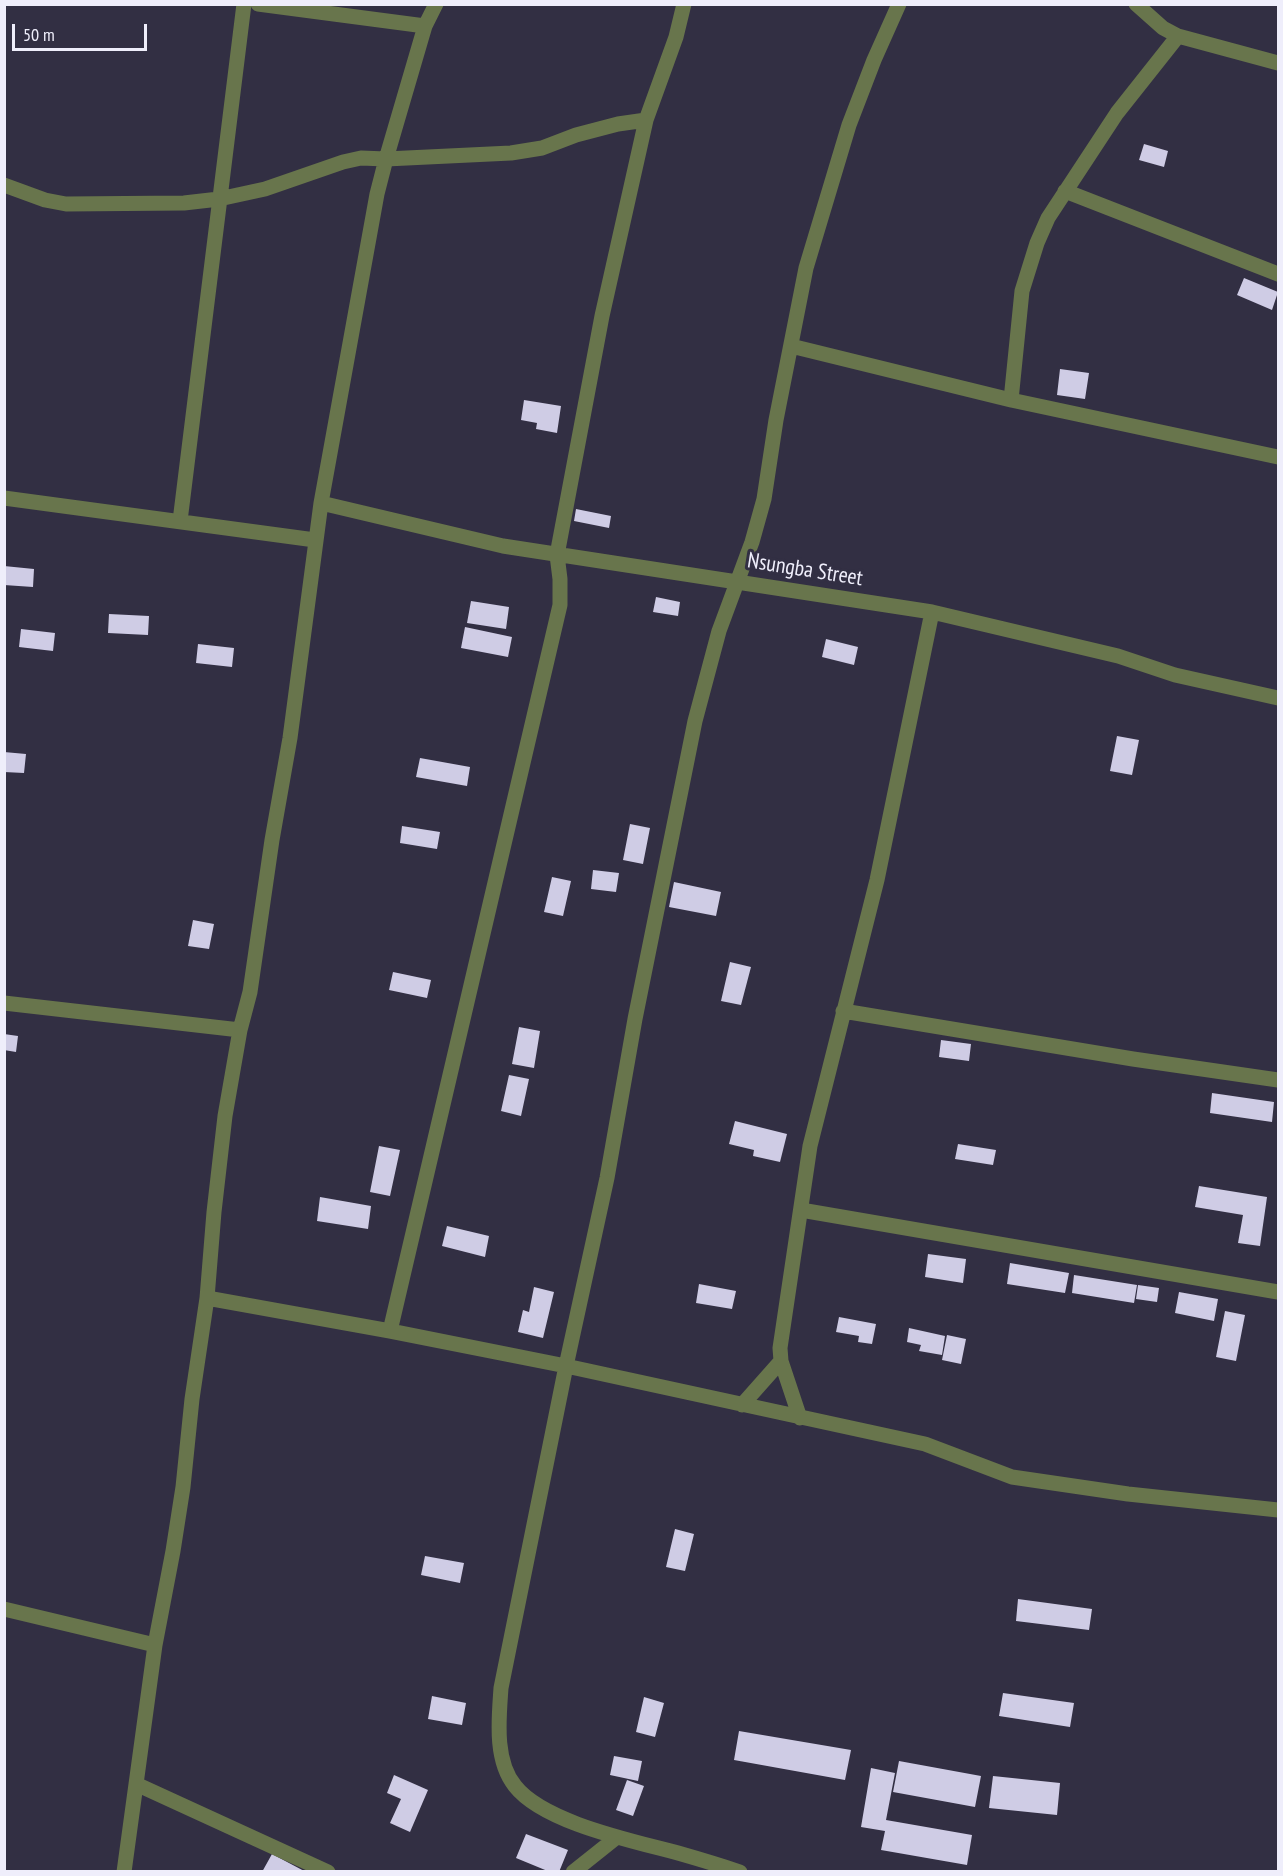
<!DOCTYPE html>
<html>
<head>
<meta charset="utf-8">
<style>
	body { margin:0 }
	#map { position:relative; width:1283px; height:1876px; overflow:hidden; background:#322f43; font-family:"PT Sans Narrow",sans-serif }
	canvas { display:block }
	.frame { position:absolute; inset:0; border:6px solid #efeefb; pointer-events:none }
	.scale { position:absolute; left:12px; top:24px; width:135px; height:27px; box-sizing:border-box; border:3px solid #efeefb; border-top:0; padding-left:8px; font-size:18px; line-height:21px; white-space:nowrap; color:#efeefb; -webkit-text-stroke:4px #322f43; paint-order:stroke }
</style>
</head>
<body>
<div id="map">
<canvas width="1283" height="1876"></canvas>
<div class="frame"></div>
<div class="scale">50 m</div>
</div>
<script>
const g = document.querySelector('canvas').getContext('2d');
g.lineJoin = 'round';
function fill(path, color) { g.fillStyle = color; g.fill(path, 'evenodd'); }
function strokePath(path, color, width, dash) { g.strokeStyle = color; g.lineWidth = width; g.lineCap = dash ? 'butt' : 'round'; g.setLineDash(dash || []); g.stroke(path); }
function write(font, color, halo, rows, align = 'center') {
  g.font = font + ' "PT Sans Narrow",sans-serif'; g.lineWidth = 6; g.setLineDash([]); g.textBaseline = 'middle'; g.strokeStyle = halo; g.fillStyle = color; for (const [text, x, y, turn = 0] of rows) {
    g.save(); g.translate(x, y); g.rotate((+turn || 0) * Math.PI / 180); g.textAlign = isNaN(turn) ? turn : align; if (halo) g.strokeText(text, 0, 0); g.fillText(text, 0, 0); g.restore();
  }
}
const building = new Path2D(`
	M1144 144 1168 151 1164 167 1139 160Z
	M1244 278 1278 292 1272 310 1237 295Z
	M1060 369 1089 373 1085 399 1057 395Z
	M524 400 561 406 557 433 536 429 537 423 521 420Z
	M576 509 611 516 609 528 574 521Z
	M4 566 34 569 33 587 4 585Z
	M656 597 680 602 678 616 653 612Z
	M471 601 509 607 506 629 467 623Z
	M109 614 149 616 148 635 108 633Z
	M465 627 512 637 508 657 461 648Z
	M21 629 55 633 53 651 19 647Z
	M826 639 858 647 854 665 822 657Z
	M198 644 234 648 232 667 196 663Z
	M1117 736 1139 740 1132 775 1110 771Z
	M4 752 26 754 24 773 4 772Z
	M420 758 470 767 467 786 416 777Z
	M630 824 650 828 643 864 623 860Z
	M402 826 440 832 437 849 400 843Z
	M593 870 619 873 616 892 591 889Z
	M552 877 571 881 563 916 544 912Z
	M674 882 721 892 716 916 669 907Z
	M193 920 214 924 209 949 188 946Z
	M730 962 751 967 741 1005 721 1001Z
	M393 972 431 980 427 998 389 990Z
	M519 1027 540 1031 534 1068 512 1064Z
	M4 1034 18 1036 16 1052 4 1050Z
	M941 1040 971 1044 969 1061 939 1057Z
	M509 1075 529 1079 521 1116 501 1111Z
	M1212 1093 1274 1102 1272 1122 1210 1113Z
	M735 1121 787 1134 780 1162 753 1156 754 1150 729 1144Z
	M958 1144 996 1150 993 1165 955 1159Z
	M379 1146 400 1150 390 1196 370 1192Z
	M1199 1186 1267 1197 1260 1246 1238 1243 1243 1215 1195 1207Z
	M320 1197 371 1206 368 1229 317 1221Z
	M447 1226 489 1236 485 1257 442 1246Z
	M928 1254 966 1259 963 1283 925 1277Z
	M1010 1263 1069 1273 1065 1293 1007 1284Z
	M1074 1275 1137 1285 1134 1303 1072 1293Z
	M699 1284 736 1291 732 1309 696 1303Z
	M1138 1285 1159 1288 1157 1302 1136 1299Z
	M534 1287 554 1292 543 1338 518 1332 523 1310 529 1312Z
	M1179 1292 1218 1299 1214 1321 1175 1313Z
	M1225 1311 1245 1315 1236 1361 1216 1357Z
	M839 1317 876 1324 872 1344 858 1342 859 1336 836 1332Z
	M909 1328 945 1336 942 1355 919 1351 921 1345 907 1342Z
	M947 1335 966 1339 961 1364 942 1360Z
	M675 1529 694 1534 685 1571 666 1567Z
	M425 1556 464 1563 460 1583 421 1575Z
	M1018 1599 1092 1609 1089 1630 1016 1621Z
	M1003 1693 1074 1703 1070 1727 999 1716Z
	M432 1696 466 1703 462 1725 428 1719Z
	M644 1697 664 1703 655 1737 636 1732Z
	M739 1731 851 1750 845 1780 734 1760Z
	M614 1756 642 1761 638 1781 610 1775Z
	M899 1761 981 1776 975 1807 893 1792Z
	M871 1768 895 1773 886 1820 972 1835 967 1865 881 1850 885 1831 861 1827Z
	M394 1775 428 1790 410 1832 390 1823 401 1799 387 1793Z
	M993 1776 1060 1783 1057 1815 989 1808Z
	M627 1780 644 1786 633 1816 616 1810Z
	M526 1834 568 1850 559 1872H550L516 1858Z
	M272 1854 306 1872H262Z`);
const minor = new Path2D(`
	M258 4 425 26
	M1136 4 1163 28 1178 36 1278 63
	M4 185 45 200 66 204 184 203 219 199 265 189 343 162 361 158 386 159 511 153 542 148 576 135 618 124 646 120
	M1065 191 1278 274
	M791 346 1011 400 1278 457
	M1011 400 1022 291 1037 243 1048 218 1117 113 1178 36
	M4 498 315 540
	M321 503 503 546 932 612 1118 656 1175 675 1278 698
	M180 521 244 4
	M4 1003 240 1030
	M843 1011 1133 1059 1278 1080
	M801 1210 1278 1292
	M207 1298 390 1331 566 1366 925 1444 1012 1477 1128 1494 1278 1510
	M390 1331 560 605V579L557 555 602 316 646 120 676 37 684 4
	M742 1405 781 1361
	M800 1418 781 1361 780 1348 810 1146 877 880 932 612
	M4 1609 155 1645
	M136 1784 328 1872
	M124 1872 155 1645 173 1551 183 1487 192 1399 207 1298 214 1212 225 1116 240 1030 250 992 272 840 290 738 321 503 377 194 386 159 425 26 436 4
	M573 1872 617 1837
	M740 1872C719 1865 699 1859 678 1853 634 1841 544 1823 515 1786 494 1760 499 1718 501 1688L566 1366 607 1178 635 1019 695 721 719 631 752 542 764 499 776 420 806 268 849 125 874 60 899 4`);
const streetNames = [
	["Nsungba Street",805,570,9]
];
fill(building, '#cfcce5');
strokePath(minor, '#68754c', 15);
write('22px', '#efeefb', '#322f43', streetNames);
</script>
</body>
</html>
